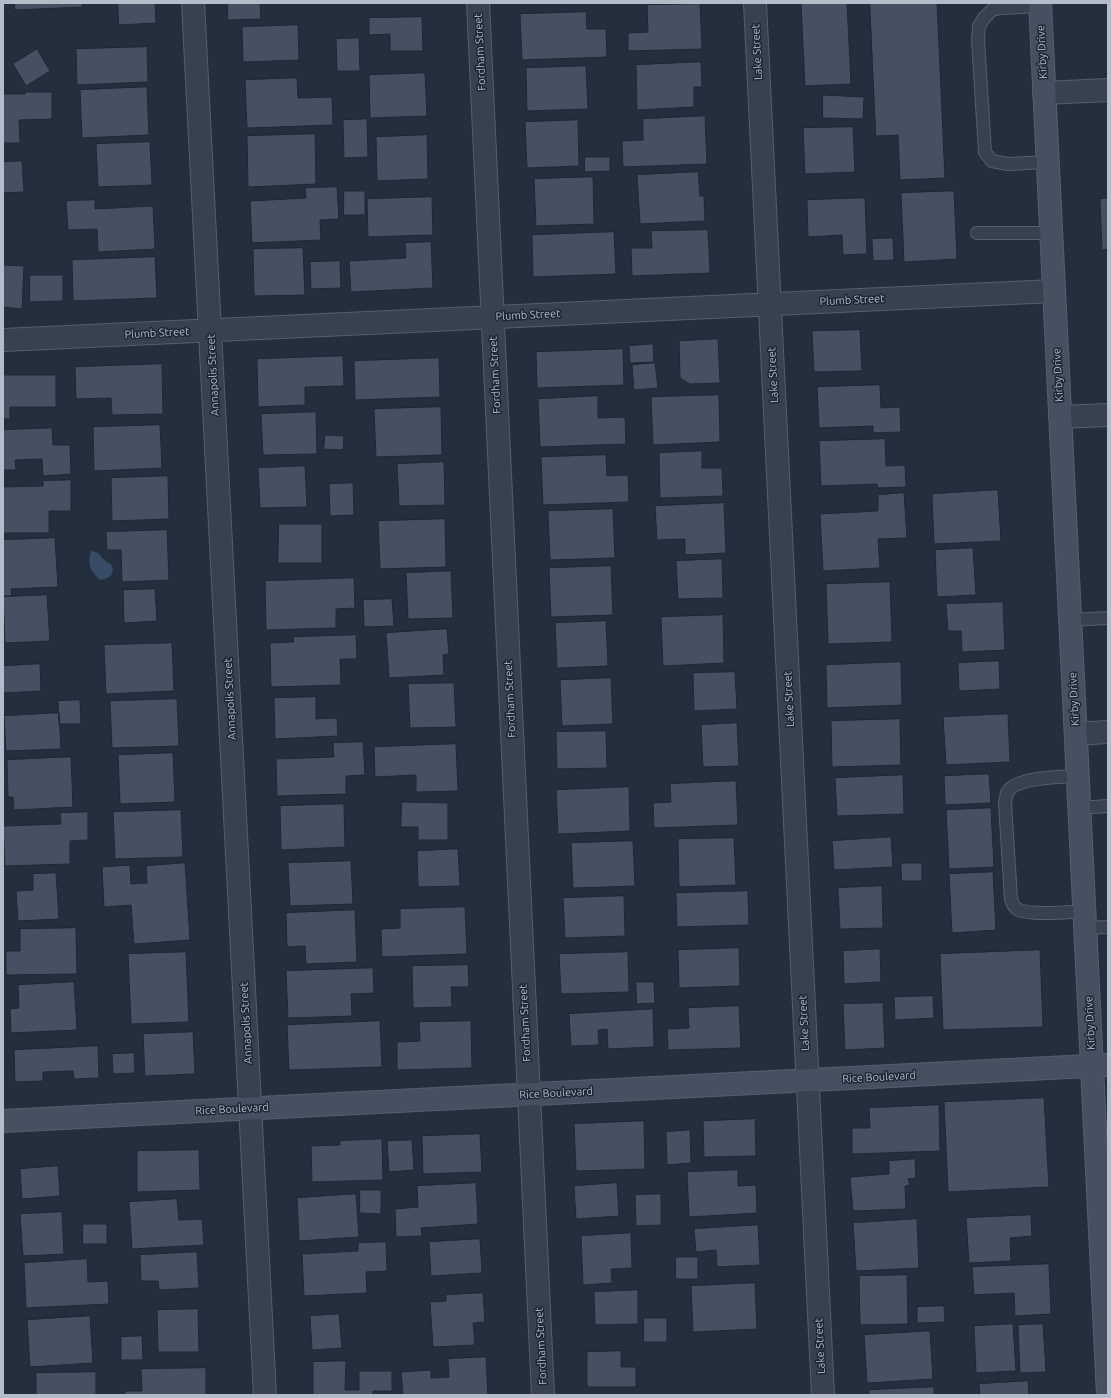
<!DOCTYPE html>
<html>
<head>
<meta charset="utf-8">
<style>
	body { margin:0 }
	#map { position:relative; width:1111px; height:1398px; overflow:hidden; background:#242f3e; font-family:Ubuntu,sans-serif }
	canvas { display:block }
	.frame { position:absolute; inset:0; border:4px solid #b4bcc9; pointer-events:none }
</style>
</head>
<body>
<div id="map">
<canvas width="1111" height="1398"></canvas>
<div class="frame"></div>
</div>
<script>
const g = document.querySelector('canvas').getContext('2d');
g.lineJoin = 'round';
function fill(path, color) { g.fillStyle = color; g.fill(path, 'evenodd'); }
function strokePath(path, color, width, dash) { g.strokeStyle = color; g.lineWidth = width; g.lineCap = dash ? 'butt' : 'round'; g.setLineDash(dash || []); g.stroke(path); }
function write(font, color, halo, rows, align = 'center') {
  g.font = font + ' Ubuntu,sans-serif'; g.lineWidth = 3; g.setLineDash([]); g.textBaseline = 'middle'; g.strokeStyle = halo; g.fillStyle = color; for (const [text, x, y, turn = 0] of rows) {
    g.save(); g.translate(x, y); g.rotate((+turn || 0) * Math.PI / 180); g.textAlign = isNaN(turn) ? turn : align; if (halo) g.strokeText(text, 0, 0); g.fillText(text, 0, 0); g.restore();
  }
}
const water = new Path2D(`
	M91 551 98 553 107 563H110C117 574 110 578 100 580 90 570 87 565 91 551Z`);
const building = new Path2D(`
	M15 3H82V7L15 10Z
	M118 3H155L156 23 119 25Z
	M228 3H260L261 19 228 20Z
	M823 3H847L851 84 805 86 801 4Z
	M870 3H937L945 178 900 180 898 135 876 136Z
	M700 4 702 49 628 51V33L648 32 647 5Z
	M586 12 587 29H606L607 57 522 60 520 14Z
	M422 17 423 51H390V34L369 35V18Z
	M298 25 299 60 243 62 242 27Z
	M359 38 360 71H337L336 39Z
	M147 47 148 82 77 85 76 49Z
	M37 49 50 71 26 86 13 64Z
	M701 62 702 87H694V107L637 110 636 65Z
	M586 66 588 109 527 111 526 68Z
	M425 73 427 116 370 118 369 75Z
	M297 78 298 98 332 97 333 125 247 128 245 80Z
	M147 87 149 135 82 138 80 90Z
	M25 92H52V119L19 120 20 143H3V94H25Z
	M823 95 864 97 863 119 823 118Z
	M705 116 707 164 623 167 622 141 643 140V119Z
	M367 119 368 157 344 158 343 120Z
	M578 120 579 166 527 168 525 122Z
	M853 127 855 172 805 174 803 128Z
	M315 134 316 184 248 187 247 136Z
	M427 135 428 179 377 181 376 137Z
	M150 142 152 185 98 187 96 144Z
	M585 157H610V171L585 172Z
	M22 161 24 192 3 193V162Z
	M698 172 700 196H704L705 221 640 224 637 175Z
	M593 177 594 224 536 226 534 179Z
	M337 187 339 219 320 220 321 240 252 243 250 201 306 198 305 188Z
	M344 191H365V215H344Z
	M954 191 957 259 904 262 901 193Z
	M432 197 433 235 368 237 367 199Z
	M865 198 867 254 843 255 842 235 808 237 807 200Z
	M1108 198V249L1102 250 1100 199Z
	M95 200V209L153 206 155 249 98 252 97 229 68 230 66 201Z
	M708 230 710 273 632 276 631 248H652L651 231Z
	M614 232 616 274 533 277 532 235Z
	M893 238 894 260 873 261 872 239Z
	M431 242 433 288 351 292 349 261 406 258 405 243Z
	M303 248 305 295 254 296 253 249Z
	M155 257 157 298 73 301 72 260Z
	M340 261 341 288 311 289 310 262Z
	M3 265 24 266 22 309 3 307Z
	M30 275H63V301L30 302Z
	M860 330 862 371 814 372 812 331Z
	M718 339 720 383 690 384 680 378 679 341Z
	M653 344 654 362 630 363 629 346Z
	M623 349 624 385 537 388 536 352Z
	M343 356 344 386 305 387V405L258 407 257 359Z
	M439 358 440 397 355 400 354 361Z
	M655 363 658 388 634 390 632 365Z
	M162 364 163 414 112 415 111 398 76 399 75 367Z
	M3 375H56V407H10V419H3Z
	M880 385 881 408 900 407 901 432 873 433V426L819 428 817 387Z
	M719 395 720 442 653 445 651 397Z
	M598 396V418L625 417 626 444 540 447 538 399Z
	M441 407 442 455 376 457 374 409Z
	M316 412 317 454 263 455 261 414Z
	M160 425 162 468 94 471 93 427Z
	M52 428 53 445H70L71 474 43 476 42 459 15 460 16 470H3V430Z
	M325 435 344 436 343 450 324 449Z
	M885 439 886 466 905 465 906 487 878 488 877 484 821 486 819 441Z
	M702 451V468H722L723 496 660 498 659 453Z
	M606 455 607 476 628 475 629 502 543 505 541 457Z
	M444 462 445 505 399 506 397 464Z
	M305 466 307 507 260 508 258 468Z
	M168 476 169 519 112 521 111 478Z
	M71 480V511H49V533H3V487L43 486V481Z
	M353 483 354 515 330 516 329 484Z
	M998 490 1001 541 934 544 932 494Z
	M904 493 907 538 878 539 880 568 823 571 820 514 878 511V495Z
	M724 503 726 553 685 555V539L657 540 655 506Z
	M613 509 615 558 550 560 548 511Z
	M445 519 446 567 380 569 378 521Z
	M279 524H322V563H278Z
	M167 530 169 580 122 582 121 550H107L106 532Z
	M55 538 58 587 11 589 12 596H3V540Z
	M973 548 976 595 937 597 935 550Z
	M722 559 723 598 678 599 676 561Z
	M611 566 613 615 551 617 549 568Z
	M451 571 453 618 408 619 406 573Z
	M354 578 355 608 336 609V628L266 630 265 581Z
	M890 582 892 642 828 644 826 584Z
	M155 589 157 621 124 623 123 590Z
	M47 595 50 641 5 643 3 597Z
	M392 599 394 626 364 627 363 600Z
	M1003 602 1005 650 962 652 961 631H948L946 604Z
	M723 615 724 663 663 666 661 617Z
	M606 621 608 666 557 668 555 623Z
	M447 629 449 654 443 655 444 675 389 678 386 633Z
	M356 635 357 659H340L341 685 271 687 270 643 294 642 293 637Z
	M172 643 174 691 106 694 104 645Z
	M999 661 1000 689 959 691 958 663Z
	M901 662 902 705 827 708 826 665Z
	M40 664 41 691 3 693V666Z
	M735 672 737 709 694 711 693 673Z
	M611 678 613 724 562 726 560 680Z
	M454 683 456 727 410 728 408 684Z
	M316 697V719L337 718 338 736 275 739 274 698Z
	M177 699 179 746 112 748 110 701Z
	M80 700 81 724H59L58 701Z
	M59 713 61 749 6 751 4 716Z
	M1008 714 1010 762 946 765 943 717Z
	M900 719 901 765 832 767 831 721Z
	M737 723 739 766 703 767 701 725Z
	M606 731 607 768 557 769 556 732Z
	M363 742 365 775 346 776V794L277 796 276 759 334 757 333 743Z
	M456 744 458 791 416 792V775L375 777 374 747Z
	M173 753 175 802 120 804 118 755Z
	M71 757 73 807 14 810 13 797H8L7 760Z
	M989 774 991 803 945 805 944 776Z
	M903 775 904 814 837 816 835 778Z
	M736 781 738 825 654 828 653 803 671 802 670 784Z
	M629 787 630 831 558 834 556 790Z
	M402 802 448 803V840H418V827H401Z
	M344 804 345 847 281 850 280 806Z
	M991 808 994 867 949 869 946 810Z
	M181 810 183 857 115 859 113 812Z
	M88 812V840L70 841V864L5 866 3 826 61 824 60 813Z
	M891 837 893 867 834 870 832 841Z
	M734 838 736 885 679 887 678 839Z
	M633 841 635 886 573 888 571 843Z
	M458 849 460 886 418 887 417 851Z
	M351 861 353 904 290 906 288 863Z
	M185 863 190 940 134 944 131 905 104 907 102 867 130 865 131 884 147 883 146 866Z
	M901 863H922V881H902Z
	M993 872 996 930 952 933 949 874Z
	M56 873 59 919 18 921 16 891 33 890V874Z
	M882 886 883 928 840 929 838 888Z
	M748 891 749 925 677 927 676 893Z
	M624 896 625 936 565 938 563 898Z
	M465 907 467 954 382 957 381 929 400 928V909Z
	M355 910 357 962 306 964 305 946 287 947 286 913Z
	M76 928 77 974 6 975V951H20V929Z
	M739 948 740 986 679 988 678 950Z
	M880 949 881 982 844 984 843 951Z
	M1040 950 1043 1027 943 1030 940 954Z
	M186 952 189 1022 131 1024 128 954Z
	M628 952 629 992 561 994 559 954Z
	M468 965 469 987H451L452 1007 413 1008 412 966Z
	M373 968 374 993 351 994 352 1016 288 1018 286 971Z
	M74 982 77 1030 11 1033 10 1009 19 1008 18 985Z
	M636 982H654L655 1003 637 1004Z
	M933 996 934 1018 895 1020 894 997Z
	M883 1003 885 1048 845 1050 843 1004Z
	M739 1006 741 1048 668 1050 667 1029 689 1028 688 1008Z
	M653 1009 654 1047 608 1049 607 1029 598 1030 599 1045 571 1046 569 1014Z
	M380 1021 382 1067 289 1070 287 1025Z
	M471 1021 472 1068 397 1070V1042L420 1041 419 1022Z
	M193 1032 195 1074 145 1076 143 1034Z
	M98 1046 99 1078 74 1079 73 1071 43 1072V1081L15 1082 14 1050Z
	M134 1053 135 1073 113 1074 112 1054Z
	M1044 1098 1049 1187 948 1192 944 1102Z
	M939 1105 940 1151 852 1154V1128H870L869 1108Z
	M755 1119 756 1156 704 1157 703 1121Z
	M644 1121 645 1169 576 1171 574 1124Z
	M690 1130 691 1163 667 1165 666 1132Z
	M480 1134 482 1172 423 1174 422 1136Z
	M382 1139 383 1180 312 1182 311 1146 340 1145V1141Z
	M412 1140 414 1170 389 1172 387 1141Z
	M199 1150 200 1190 137 1192V1151Z
	M915 1159 916 1178 908 1179 910 1185 905 1186 906 1209 853 1211 850 1177 889 1174V1161Z
	M58 1166 60 1196 22 1199 20 1169Z
	M738 1170V1186L756 1185 757 1213 689 1217 687 1172Z
	M476 1183 478 1224 421 1228 422 1236 396 1237 395 1209 418 1207 417 1186Z
	M617 1183 619 1216 576 1219 574 1186Z
	M360 1190H381V1214L360 1213Z
	M356 1194 359 1237 299 1241 297 1198Z
	M661 1194V1225L636 1226 635 1195Z
	M177 1199 179 1220 202 1219 204 1245 132 1249 129 1202Z
	M62 1212 64 1254 23 1256 20 1214Z
	M1031 1215 1032 1236 1010 1238 1011 1261 969 1263 966 1218Z
	M917 1219 919 1268 856 1271 853 1223Z
	M83 1224H107V1244H83Z
	M758 1225 760 1265 717 1267 716 1250 696 1252 694 1229Z
	M631 1233 632 1268 611 1269 612 1283 583 1285 581 1236Z
	M480 1239 482 1273 431 1276 429 1242Z
	M386 1242 387 1271 366 1272 367 1293 304 1296 302 1254 358 1251V1243Z
	M197 1252 199 1288 159 1290 158 1281H141L140 1255Z
	M676 1257H698V1279H676Z
	M87 1259 88 1282 108 1281 109 1304 26 1308 24 1263Z
	M1049 1264 1051 1314 1015 1316 1014 1293 974 1295 972 1267Z
	M907 1275 908 1324 860 1325 859 1276Z
	M755 1283 757 1329 693 1332 691 1286Z
	M638 1290V1324L595 1325 594 1292Z
	M483 1293 485 1322 473 1323 475 1345 433 1347 430 1302 446 1301V1295Z
	M944 1306 945 1322 917 1323V1307Z
	M198 1309 199 1352H158L157 1310Z
	M339 1314 342 1348 312 1350 310 1316Z
	M90 1316 93 1363 30 1367 27 1320Z
	M644 1318H667V1342H644Z
	M1013 1324 1016 1371 976 1373 974 1326Z
	M1043 1324 1046 1372 1020 1373 1018 1325Z
	M930 1331 933 1379 867 1383 864 1335Z
	M142 1336 143 1360H121V1337Z
	M621 1351V1367H636V1387H587V1352Z
	M486 1357 488 1395H403L401 1372 431 1370V1378L449 1377 448 1359Z
	M346 1361 345 1390H359V1371H392V1391H373V1395H313V1362Z
	M206 1368V1395H125V1391H142L141 1369Z
	M96 1372V1395H36V1373Z
	M1028 1381 1029 1395H980L979 1384Z
	M934 1387V1395H869V1390Z`);
const lane = new Path2D(`
	M1040 6 1001 8 992 10 984 18 979 26 978 40 985 152 992 161 1008 164 1047 162
	M977 233H1051
	M1070 620 1108 618
	M1077 776C1061 777 1014 777 1007 793 1006 796 1006 800 1005 803L1011 899C1012 902 1014 907 1017 909 1029 916 1069 912 1084 911
	M1079 808 1108 806
	M1085 928 1108 927`);
const street = new Path2D(`
	M193 3 265 1395
	M478 3 543 1395
	M755 3 823 1395
	M1044 93 1108 90
	M3 340 1054 291
	M1060 417 1108 415
	M1076 734 1108 732`);
const secondary = new Path2D(`
	M1040 3 1108 1395
	M3 1121 1108 1065`);
const streetNames = [
	["Fordham Street",480,52,-93],
	["Lake Street",757,52,-93],
	["Kirby Drive",1042,52,-93],
	["Plumb Street",852,300,-3],
	["Plumb Street",528,315,-3],
	["Plumb Street",157,333,-3],
	["Annapolis Street",213,375,-93],
	["Fordham Street",495,375,-93],
	["Lake Street",773,375,-93],
	["Kirby Drive",1058,375,-93],
	["Annapolis Street",230,699,-93],
	["Fordham Street",510,699,-93],
	["Lake Street",789,699,-93],
	["Kirby Drive",1074,699,-93],
	["Annapolis Street",246,1023,-93],
	["Fordham Street",525,1023,-93],
	["Lake Street",804,1023,-93],
	["Kirby Drive",1090,1023,-93],
	["Rice Boulevard",879,1077,-3],
	["Rice Boulevard",556,1093,-3],
	["Rice Boulevard",232,1109,-3],
	["Fordham Street",541,1346,-93],
	["Lake Street",820,1346,-93]
];
fill(water, '#394c67');
fill(building, '#455162');
strokePath(building, '#1f2835', 1);
strokePath(lane, '#565f6c', 14);
strokePath(street, '#565f6c', 24);
strokePath(secondary, '#565f6c', 24);
strokePath(lane, '#38414e', 12);
strokePath(street, '#38414e', 22);
strokePath(secondary, '#465061', 22);
write('11px', '#b4bcc9', '#1d2633', streetNames);
</script>
</body>
</html>
